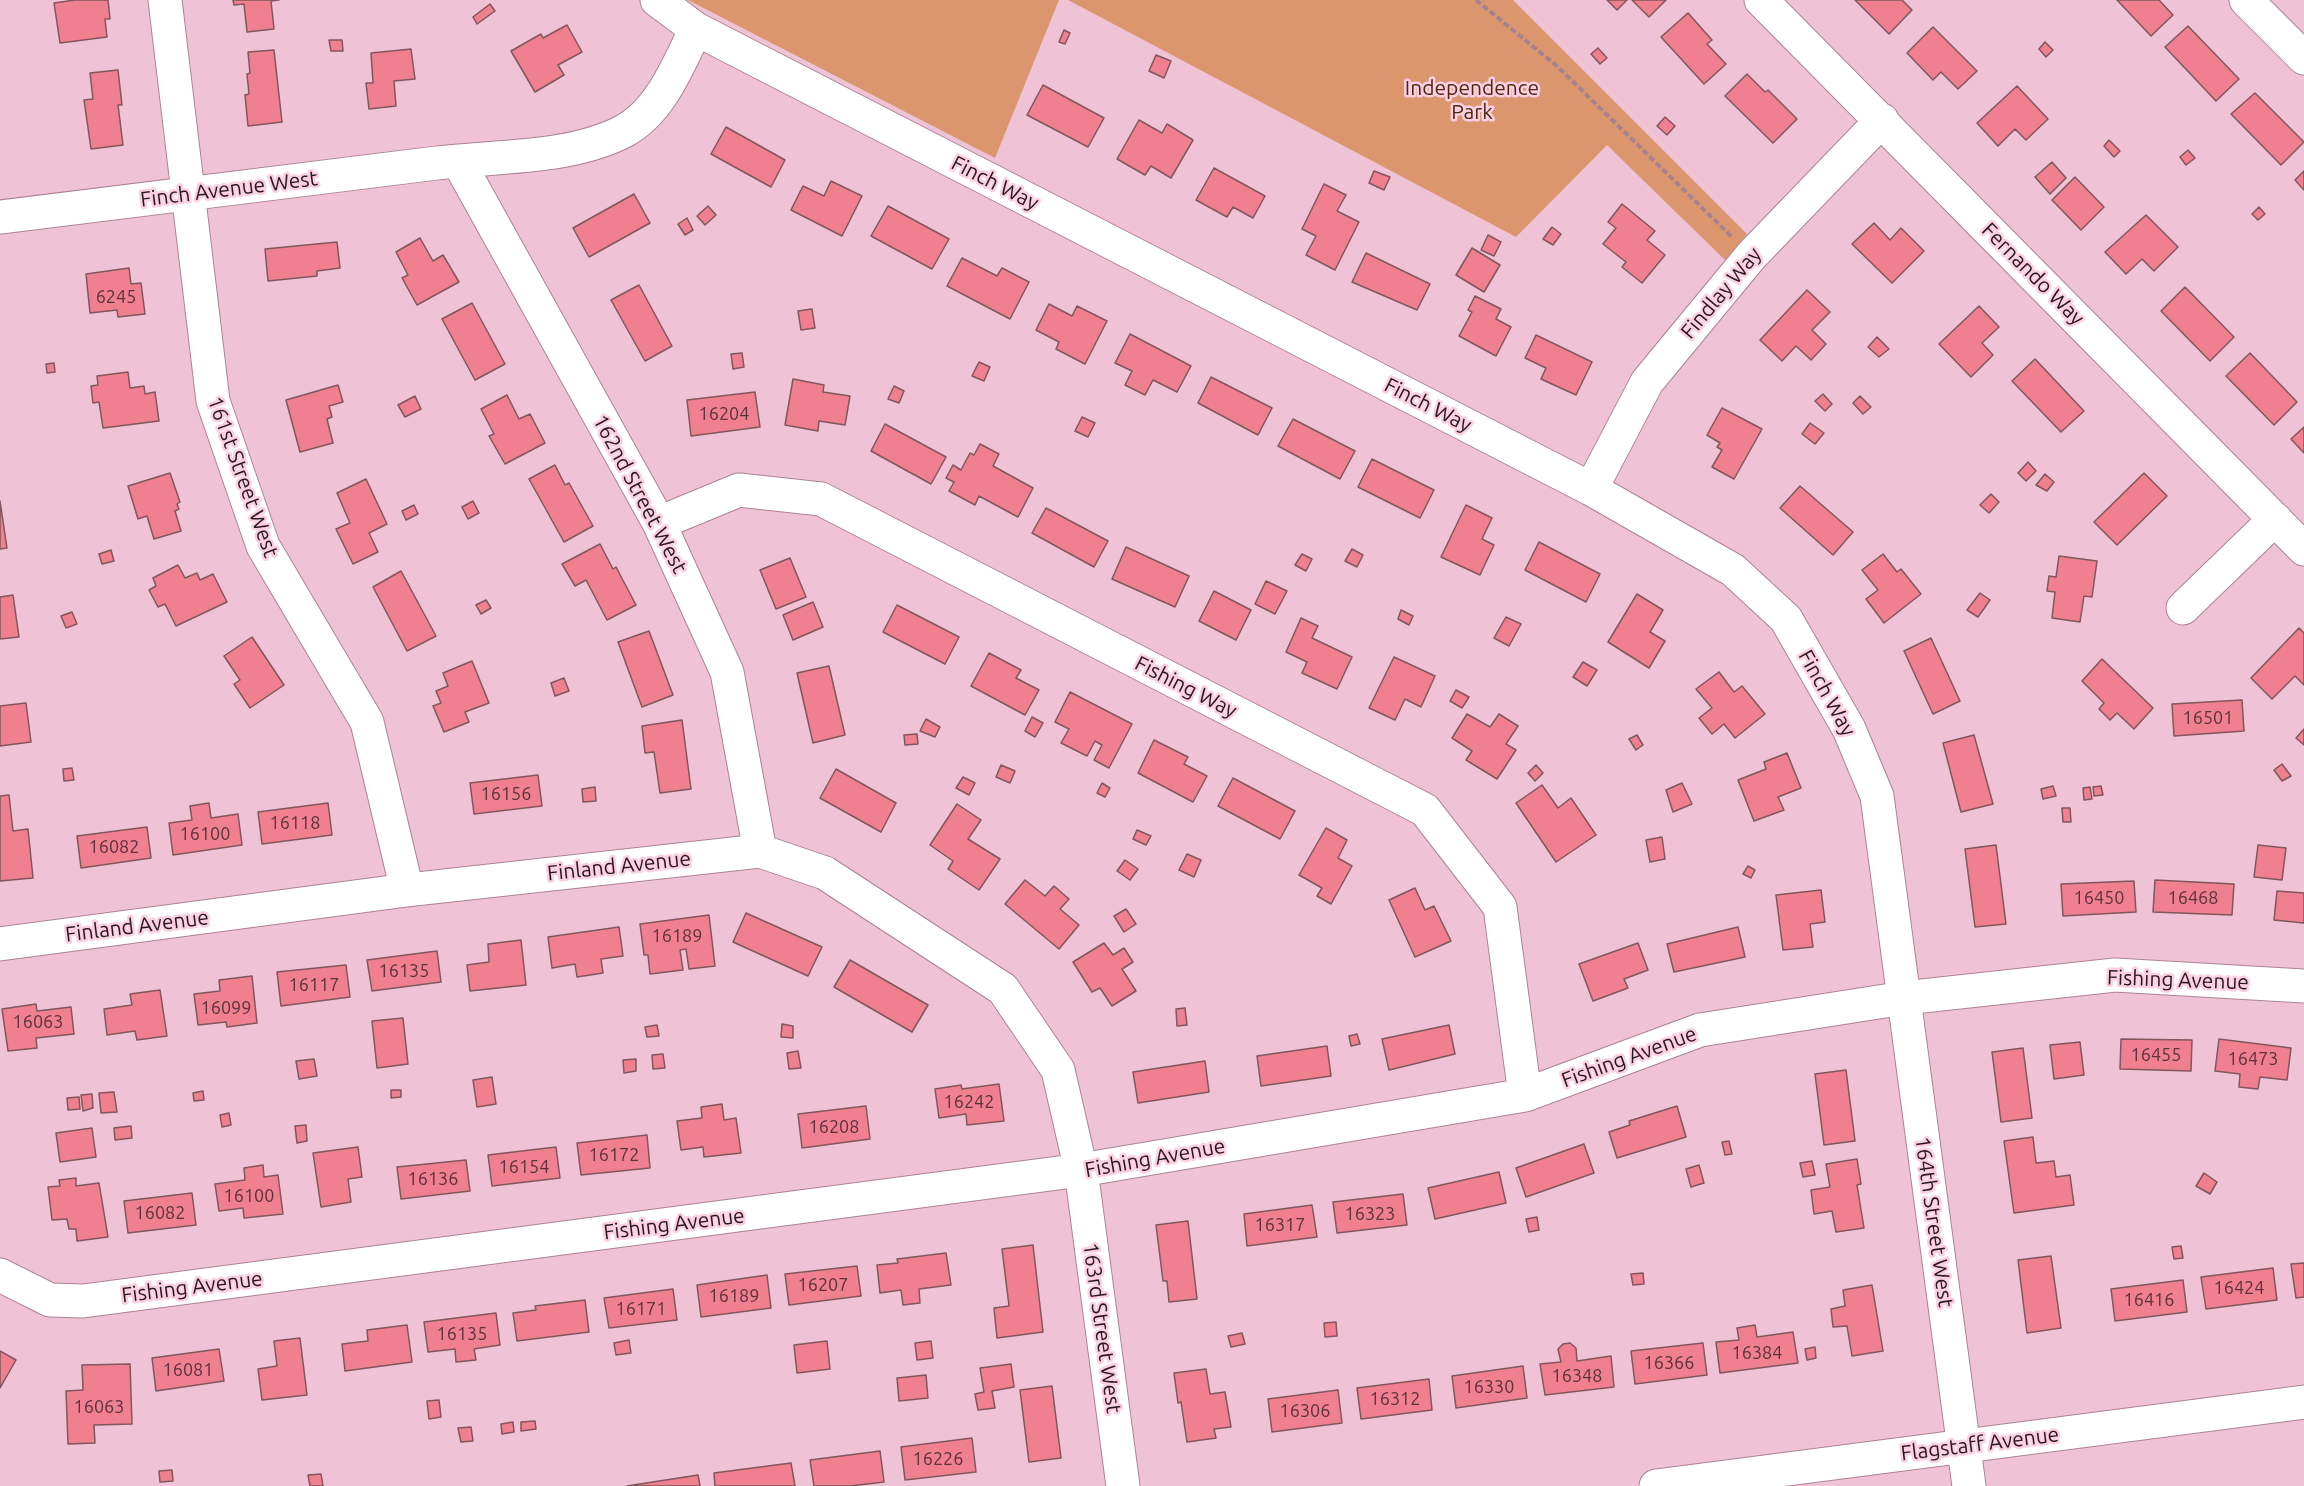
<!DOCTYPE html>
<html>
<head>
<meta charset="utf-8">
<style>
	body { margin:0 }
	canvas { display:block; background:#efc2d5 }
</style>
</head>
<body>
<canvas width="2304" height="1486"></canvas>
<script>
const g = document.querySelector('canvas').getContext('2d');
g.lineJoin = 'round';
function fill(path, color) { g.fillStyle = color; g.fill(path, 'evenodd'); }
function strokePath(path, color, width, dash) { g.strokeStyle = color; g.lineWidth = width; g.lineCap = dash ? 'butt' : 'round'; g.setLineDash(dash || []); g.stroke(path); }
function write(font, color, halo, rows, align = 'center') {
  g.font = font + ' Ubuntu,sans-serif'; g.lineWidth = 5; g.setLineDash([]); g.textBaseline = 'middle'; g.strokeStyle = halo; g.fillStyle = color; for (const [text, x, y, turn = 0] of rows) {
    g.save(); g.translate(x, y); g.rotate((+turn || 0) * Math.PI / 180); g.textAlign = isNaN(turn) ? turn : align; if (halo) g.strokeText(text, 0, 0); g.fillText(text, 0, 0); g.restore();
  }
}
const green = new Path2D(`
	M688 0H1059L995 158Z
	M1068 0H1513L1747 234 1725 260 1607 145 1516 237Z`);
const building = new Path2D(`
	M75 0H108L110 19H105L107 37 60 43 54 3Z
	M233 0H279L271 1 274 29 247 32 244 4 234 5Z
	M1607 0H1627L1617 10Z
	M1632 0H1666L1649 17Z
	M1855 0H1902L1912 10 1889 34Z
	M2117 0H2159L2173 15 2151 36Z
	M490 4 495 11 477 24 473 17Z
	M1688 13 1712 40 1707 44 1726 64 1704 84 1661 37Z
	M567 25 582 52 558 65 564 75 535 92 511 51 541 34 543 38Z
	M2188 26 2239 79 2216 101 2165 47Z
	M1933 27 1977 71 1958 89 1941 72 1933 80 1907 53Z
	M1064 30 1070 33 1065 44 1059 42Z
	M329 40H342L343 51H331Z
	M2045 42 2053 50 2046 57 2039 49Z
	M1598 48 1607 58 1600 64 1591 54Z
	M411 49 415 79 394 81 396 106 369 109 366 83H373L371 53Z
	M274 50 282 122 248 126 245 95 249 94 247 74 250 73 248 52Z
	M1156 55 1171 61 1164 78 1149 71Z
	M118 70 122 105H118L123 145 91 149 84 100 93 99 90 73Z
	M1747 74 1765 92 1768 90 1797 119 1773 143 1725 96Z
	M1043 85 1104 118 1088 147 1027 115Z
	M2017 86 2048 119 2026 140 2015 129 1998 146 1977 123Z
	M2255 93 2304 142 2281 165 2231 114Z
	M1665 117 1675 126 1667 135 1657 126Z
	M1139 120 1162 133 1167 124 1193 140 1171 178 1151 166 1145 175 1117 159Z
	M726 127 785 160 771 187 711 154Z
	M2109 140 2120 151 2114 157 2104 146Z
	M2188 150 2195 158 2186 165 2180 157Z
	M2052 162 2066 178 2050 194 2035 177Z
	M1214 168 1265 196 1253 218 1233 207 1227 217 1196 200Z
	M1374 171 1390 177 1384 190 1369 183Z
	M2304 171V190L2295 180Z
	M2075 177 2104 207 2081 230 2052 200Z
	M831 181 862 196 842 236 791 210 803 186 824 196Z
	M1324 184 1346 195 1337 211 1359 222 1335 270 1306 255 1316 236 1302 229Z
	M634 194 650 223 589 257 573 228Z
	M1622 204 1655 231 1647 240 1665 255 1642 283 1622 267 1626 262 1603 244 1616 228 1608 222Z
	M708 206 716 215 705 225 697 216Z
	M888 206 949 239 932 269 871 236Z
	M2259 207 2265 214 2258 220 2252 214Z
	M2146 215 2178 247 2154 271 2142 259 2126 274 2105 252Z
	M687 218 693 230 685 235 678 224Z
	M1874 223 1890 240 1901 228 1924 251 1892 283 1852 244Z
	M1552 227 1561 234 1553 245 1543 239Z
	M1488 235 1501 242 1494 256 1481 250Z
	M420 238 433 261 443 255 459 282 417 305 402 278 408 275 396 252Z
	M337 242 340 268 317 271V276L268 281 265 249Z
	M1472 248 1500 265 1484 292 1456 275Z
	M1366 253 1430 284 1417 310 1352 282Z
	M962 258 997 276 1002 268 1029 282 1010 319 947 286Z
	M129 268 131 284 141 283 145 314 118 317 117 310 90 313 86 274Z
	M639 285 672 346 645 361 611 300Z
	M2185 287 2234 337 2210 361 2161 311Z
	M1807 290 1830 312 1812 330 1826 344 1811 360 1796 346 1782 361 1760 340Z
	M1475 296 1501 309 1496 319 1511 327 1496 356 1459 336 1472 312 1468 310Z
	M472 303 505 364 475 380 442 319Z
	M1049 304 1072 316 1077 306 1107 321 1085 364 1056 349 1059 342 1036 330Z
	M1979 306 1999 327 1982 343 1993 355 1971 377 1939 344Z
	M812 309 815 328 801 330 798 311Z
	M1130 334 1191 366 1177 392 1153 380 1145 395 1125 385 1132 371 1115 363Z
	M1536 335 1592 362 1576 395 1541 379 1546 368 1525 358Z
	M1877 337 1889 349 1879 357 1868 347Z
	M742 353 744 367 733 369 731 354Z
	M2250 353 2297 402 2274 425 2226 376Z
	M2035 359 2084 411 2061 432 2012 381Z
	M979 362 990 367 984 381 972 376Z
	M54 363 55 372 47 373 46 364Z
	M128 372 130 388 144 386 145 394 155 392 159 421 103 428 99 402 93 403 91 386 98 385 97 376Z
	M1211 377 1272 408 1258 435 1198 403Z
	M793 379 824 385 823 392 850 396 845 425 819 421 818 431 785 425Z
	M338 385 343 402 329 406 332 417 327 419 333 443 300 452 286 400Z
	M894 386 904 391 899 403 888 399Z
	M755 392 760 427 691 436 687 400Z
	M1823 394 1832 404 1825 411 1815 401Z
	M507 395 519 419 530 414 545 443 505 464 489 436 494 434 481 409Z
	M415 396 421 409 405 417 398 405Z
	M1860 396 1871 407 1863 414 1853 403Z
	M1722 408 1762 429 1734 479 1712 467 1722 450 1717 447 1720 443 1707 435Z
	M1082 417 1095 423 1088 437 1075 431Z
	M1293 419 1355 451 1340 479 1278 446Z
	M1810 423 1824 433 1815 444 1802 434Z
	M885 424 946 457 931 484 871 451Z
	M2304 427V453L2291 439Z
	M980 444 999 454 993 466 1033 488 1018 517 979 496 975 505 949 491 954 482 946 478 953 465 961 470 970 453 974 455Z
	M1372 459 1434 490 1420 518 1358 487Z
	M2028 462 2036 471 2026 481 2018 473Z
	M555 465 565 485 569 483 593 526 564 542 529 479Z
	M170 473 180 502 177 504 179 509 175 511 181 531 154 539 147 516 138 519 128 486Z
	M2144 473 2167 496 2117 545 2094 522Z
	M2045 474 2054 482 2047 491 2036 485Z
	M366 479 387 524 369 533 378 552 353 564 336 529 350 523 337 493Z
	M1800 486 1853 532 1833 555 1780 508Z
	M1991 494 1999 502 1989 513 1980 505Z
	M0 501 7 548 0 549Z
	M473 501 479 513 468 519 462 507Z
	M414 505 418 514 406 520 402 511Z
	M1466 505 1492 518 1482 539 1494 545 1480 575 1441 557Z
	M1046 508 1108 541 1094 567 1032 533Z
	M1539 542 1600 574 1586 602 1525 570Z
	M600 544 613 569 616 567 636 605 607 620 586 580 575 586 562 564Z
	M1126 547 1189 576 1175 607 1112 579Z
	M1352 549 1363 555 1357 567 1345 561Z
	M111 550 114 561 102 564 99 554Z
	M1302 554 1312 559 1306 571 1295 565Z
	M1883 554 1897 572 1901 569 1921 594 1884 623 1866 599 1878 590 1862 570Z
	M2059 556 2097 561 2092 597 2084 596 2080 622 2052 618 2055 592 2047 591 2049 576 2056 577Z
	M790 558 806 597 776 609 760 570Z
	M178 565 185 578 197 573 200 580 213 574 227 602 176 626 165 604 158 607 149 590 156 586 153 578Z
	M401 571 436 636 407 651 373 587Z
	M1266 581 1287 591 1275 614 1255 604Z
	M1214 591 1251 610 1236 640 1199 621Z
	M1980 593 1990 600 1978 617 1967 610Z
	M1637 594 1663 610 1650 632 1665 641 1649 668 1608 642Z
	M13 595 19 637 0 639V597Z
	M486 600 491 608 481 614 476 605Z
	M813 602 823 627 793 640 783 615Z
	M897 605 959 637 945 664 883 632Z
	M1401 610 1413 616 1409 625 1398 619Z
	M72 612 77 624 66 628 61 616Z
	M1506 617 1521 624 1509 646 1494 638Z
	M1301 618 1318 626 1312 638 1352 657 1337 689 1302 673 1307 662 1286 652Z
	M2299 628 2304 633V685L2295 676 2272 699 2251 678Z
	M649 631 673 695 642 707 618 642Z
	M252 637 284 685 250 708 234 684 240 680 224 656Z
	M1931 638 1960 701 1933 714 1904 651Z
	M989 653 1021 670 1016 678 1039 690 1025 715 971 686Z
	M1394 657 1435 676 1421 707 1405 699 1395 720 1369 708Z
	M2102 659 2153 708 2134 729 2117 713 2110 720 2099 709 2104 703 2082 681Z
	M472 661 489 703 465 712 469 722 444 732 433 706 441 703 436 691 448 686 443 673Z
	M1583 662 1597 670 1587 686 1573 677Z
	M829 666 845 735 813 743 797 673Z
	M1719 672 1734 692 1742 686 1765 714 1735 738 1724 724 1712 734 1699 718 1712 708 1696 689Z
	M564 678 569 691 555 696 551 683Z
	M1456 690 1469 697 1462 708 1450 701Z
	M1070 692 1132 724 1109 768 1094 760 1102 745 1095 741 1087 756 1061 743 1069 729 1055 722Z
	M2242 700 2244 731 2174 736 2172 704Z
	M26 703 31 742 0 746V706Z
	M1467 714 1490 727 1499 714 1518 726 1506 744 1516 750 1497 779 1466 760 1472 751 1452 738Z
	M1032 717 1043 723 1035 737 1025 731Z
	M926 719 940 727 935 737 920 731Z
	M682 720 691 789 660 793 654 752 645 753 642 726Z
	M2304 729V745L2296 738Z
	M917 734 918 744 905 745 904 735Z
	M1637 735 1643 745 1636 750 1629 739Z
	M1974 735 1993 804 1961 812 1943 743Z
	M1154 740 1188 757 1184 764 1207 776 1193 802 1138 773Z
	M1787 753 1801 788 1778 797 1784 810 1754 821 1738 780 1766 769 1764 762Z
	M2282 764 2291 776 2282 781 2274 770Z
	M1001 765 1015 771 1010 783 996 777Z
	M1536 765 1543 773 1535 781 1528 773Z
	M72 768 74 780 64 781 63 769Z
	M836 769 896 803 881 832 820 798Z
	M538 775 542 806 474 814 470 783Z
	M963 777 975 783 969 795 956 788Z
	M1233 778 1295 811 1280 839 1218 806Z
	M1102 783 1110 788 1105 797 1097 793Z
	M1682 783 1692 804 1673 812 1666 790Z
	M1542 785 1558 808 1571 798 1596 835 1556 862 1516 803Z
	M2053 786 2056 796 2043 799 2041 789Z
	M2101 786 2103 795 2094 796 2093 787Z
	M595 787 596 801 583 802 582 789Z
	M2090 787 2092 799 2084 800 2083 788Z
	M9 795 13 831 28 829 33 878 0 881V796Z
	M209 803 211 818 238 814 242 845 173 855 169 823 192 820 190 806Z
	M328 803 332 835 262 844 258 812Z
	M957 804 981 820 968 839 1000 859 979 890 948 869 953 861 930 845Z
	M2062 808H2070L2071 822H2063Z
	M147 827 151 858 81 868 77 836Z
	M1326 828 1347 840 1338 858 1352 866 1331 904 1317 896 1322 888 1299 875Z
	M1137 830 1151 836 1146 845 1133 839Z
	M1662 837 1665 859 1650 862 1646 840Z
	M1996 845 2006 924 1975 927 1965 849Z
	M2258 845 2286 848 2282 880 2254 877Z
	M1187 854 1201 860 1194 877 1179 870Z
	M1125 860 1138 869 1130 880 1117 871Z
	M1748 866 1755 870 1751 878 1743 874Z
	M1025 880 1045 896 1054 886 1069 899 1060 909 1079 925 1059 949 1005 904Z
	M2155 880 2234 884 2232 915 2153 912Z
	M2134 881 2136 912 2063 916 2061 884Z
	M1415 888 1425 910 1434 906 1451 941 1415 957 1389 900Z
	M1821 890 1825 922 1810 924 1813 947 1783 950 1776 895Z
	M2277 891 2304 893V923L2274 920Z
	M1126 909 1136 924 1124 932 1114 916Z
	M746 913 822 947 808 976 733 942Z
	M709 915 715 966 689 969 686 949 680 950 683 970 650 974 648 955H644L640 924Z
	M619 927 623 956 601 959 603 973 577 977 575 964 552 968 548 937Z
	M1738 927 1745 957 1674 972 1667 944Z
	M521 940 526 985 470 991 467 965 489 962 488 944Z
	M1104 943 1113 955 1124 948 1133 962 1122 969 1136 991 1112 1006 1100 988 1092 992 1073 962Z
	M1638 943 1648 970 1624 979 1628 988 1593 1001 1579 964Z
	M437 951 441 982 372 991 367 960Z
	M850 960 928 1005 912 1032 834 987Z
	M346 965 350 997 281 1006 277 972Z
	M252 976 257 1023 227 1027 226 1022 198 1025 194 994 220 991 219 980Z
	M160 990 167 1036 137 1040 135 1031 107 1035 104 1009 132 1005 130 994Z
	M36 1004 37 1011 71 1007 74 1034 36 1038 37 1048 8 1051 2 1009Z
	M1185 1008 1187 1025 1177 1026 1176 1009Z
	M403 1018 408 1064 377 1068 372 1021Z
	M782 1024 793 1026V1038L781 1037Z
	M657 1025 659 1036 647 1037 645 1027Z
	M1449 1025 1455 1054 1389 1070 1382 1039Z
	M1357 1034 1360 1044 1351 1046 1349 1036Z
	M2121 1039 2192 1040 2191 1071 2120 1069Z
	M2219 1039 2291 1048 2287 1080 2260 1077 2258 1089 2239 1087 2240 1074 2215 1071Z
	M2080 1042 2084 1075 2054 1079 2050 1045Z
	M1327 1046 1331 1076 1261 1086 1257 1056Z
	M2023 1048 2032 1118 2001 1122 1992 1052Z
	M798 1051 801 1068 789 1069 787 1053Z
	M663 1054 665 1068 653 1069 652 1055Z
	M314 1059 317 1076 299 1079 296 1061Z
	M636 1059V1071L624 1073 623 1060Z
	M1205 1061 1209 1092 1138 1103 1133 1072Z
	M1846 1070 1855 1141 1824 1145 1815 1074Z
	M492 1077 496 1104 477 1107 473 1080Z
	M999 1084 1004 1121 967 1125 966 1114 939 1118 935 1089 961 1085 962 1089Z
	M391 1090H401V1097L391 1098Z
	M203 1091 204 1100 194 1101 193 1093Z
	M114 1092 117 1112 101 1113 99 1093Z
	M92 1094 93 1108 83 1111 81 1095Z
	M79 1097 80 1109 68 1110 67 1098Z
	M722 1104 724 1120 736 1118 741 1153 704 1157 703 1147 681 1150 677 1121 702 1118 701 1107Z
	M866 1106 870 1139 802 1148 798 1114Z
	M1677 1106 1686 1137 1617 1158 1609 1132 1630 1125 1629 1121Z
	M229 1113 231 1125 222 1127 220 1115Z
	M306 1125 307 1141 297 1143 295 1126Z
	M131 1126 132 1138 115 1140 114 1128Z
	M92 1128 96 1157 60 1162 56 1133Z
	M647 1135 650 1168 581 1175 577 1143Z
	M2033 1137 2036 1163 2054 1161 2056 1177 2070 1175 2074 1205 2014 1213 2004 1141Z
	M1729 1141 1732 1154 1725 1155 1722 1142Z
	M1584 1144 1594 1173 1526 1197 1516 1168Z
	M358 1147 362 1177 348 1179 351 1202 321 1207 313 1153Z
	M556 1147 560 1178 492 1186 488 1155Z
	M1857 1159 1861 1184 1857 1185 1864 1228 1836 1232 1832 1211 1814 1214 1811 1190 1830 1187 1826 1164Z
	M466 1160 470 1191 401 1199 397 1167Z
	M1812 1161 1815 1175 1803 1177 1800 1163Z
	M263 1165 264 1177 278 1175 283 1214 244 1218 243 1208 219 1211 215 1184 245 1180 244 1168Z
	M1699 1165 1704 1183 1691 1187 1686 1169Z
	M1499 1172 1506 1203 1435 1219 1428 1188Z
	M2204 1173 2217 1182 2210 1194 2196 1186Z
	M76 1178V1186L99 1183 108 1237 77 1241 76 1229H69L67 1219 52 1220 48 1187 60 1186 59 1180Z
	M192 1193 196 1225 128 1233 124 1201Z
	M1403 1194 1407 1225 1337 1233 1333 1202Z
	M1312 1205 1317 1237 1247 1246 1244 1214Z
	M1537 1217 1539 1230 1529 1232 1526 1219Z
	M1188 1221 1197 1299 1169 1302 1167 1281H1163L1156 1225Z
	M1033 1245 1043 1332 997 1338 994 1308 1009 1306 1002 1249Z
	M2181 1246 2183 1258 2174 1259 2172 1247Z
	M946 1253 951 1285 919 1289 920 1303 903 1305 901 1290 880 1293 877 1265 898 1263 897 1259Z
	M2051 1256 2061 1328 2027 1333 2018 1260Z
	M2304 1263V1297L2296 1298 2291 1264Z
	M857 1266 861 1296 789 1305 785 1274Z
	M2273 1268 2277 1300 2206 1309 2201 1277Z
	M1643 1273 1644 1284 1633 1285 1631 1274Z
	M767 1275 771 1308 701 1317 697 1285Z
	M2183 1280 2187 1312 2115 1321 2111 1289Z
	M1872 1285 1883 1351 1852 1356 1847 1326 1833 1327 1831 1309 1845 1306 1843 1290Z
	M673 1289 677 1320 609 1328 604 1298Z
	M585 1300 589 1332 517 1341 513 1313 536 1310 535 1306Z
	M496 1313 500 1345 474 1349 476 1360 456 1362 455 1349 428 1352 424 1322Z
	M1336 1322 1337 1336 1325 1337 1324 1323Z
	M407 1325 412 1362 345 1371 342 1344 368 1341 367 1330Z
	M1755 1325 1757 1337 1793 1332 1798 1363 1720 1373 1716 1342 1739 1340 1737 1328Z
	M1242 1333 1245 1344 1231 1347 1228 1336Z
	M300 1338 307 1395 262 1400 258 1369 277 1366 274 1341Z
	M629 1340 631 1353 616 1355 614 1343Z
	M827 1341 830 1369 797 1373 794 1345Z
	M931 1341 933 1358 917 1360 915 1343Z
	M1570 1343 1576 1348 1577 1361 1611 1356 1614 1387 1545 1395 1540 1364 1561 1362 1558 1349 1563 1344Z
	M1703 1343 1707 1375 1635 1384 1631 1351Z
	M1815 1347 1816 1358 1807 1360 1805 1349Z
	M219 1349 224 1381 156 1391 152 1358Z
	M0 1351 16 1360 0 1388Z
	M130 1364 132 1424 94 1425 95 1443 68 1444 66 1391 83 1390 82 1365Z
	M1011 1364 1014 1387 992 1391 995 1408 978 1410 975 1394 984 1392 980 1368Z
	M1523 1366 1527 1398 1456 1408 1452 1376Z
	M1206 1369 1210 1394 1225 1392 1231 1427 1214 1429 1216 1438 1187 1442 1181 1402 1178 1403 1174 1373Z
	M926 1375 928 1398 899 1401 897 1378Z
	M1429 1379 1432 1410 1361 1419 1357 1388Z
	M1052 1386 1061 1458 1029 1462 1020 1390Z
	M1338 1390 1342 1423 1272 1432 1268 1399Z
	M439 1400 441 1417 429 1419 427 1401Z
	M535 1421 536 1429 521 1431V1422Z
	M513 1422 514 1432 502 1434 501 1424Z
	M471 1427 473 1441 461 1442 458 1428Z
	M972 1438 976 1472 905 1480 901 1447Z
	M880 1451 884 1482 850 1486H814L810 1460Z
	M791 1463 795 1486H715L714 1473Z
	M172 1470 173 1481 160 1482 159 1471Z
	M321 1474 323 1486H310L308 1475Z
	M698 1475 700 1486H627Z`);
const path = new Path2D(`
	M1476 0 1557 66 1733 238`);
const minor = new Path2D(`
	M165 0 213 401 263 546 367 722 407 890
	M657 0 696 29 1591 489 1733 570 1786 619 1849 729 1877 796 1969 1486
	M1761 0 2304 549
	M2246 0 2304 58
	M458 161 659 523 727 672 760 851
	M0 217C146 199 292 181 437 163 496 156 571 159 624 131 661 111 678 65 696 29
	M1591 489 1647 382 1751 256 1882 120
	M659 523 739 490 821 499 1425 810 1500 907 1525 1095
	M2183 608 2275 519
	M0 944 407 890 760 851 825 873 1003 989 1058 1070 1081 1170 1123 1486
	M0 1275 50 1300 83 1301 1081 1170 1525 1095 1700 1030 1904 998 2115 975 2304 986
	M1656 1486 2304 1402`);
const numberNames = [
	["6245",116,297],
	["16204",724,414],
	["16501",2208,718],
	["16156",506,794],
	["16118",295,823],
	["16100",205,834],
	["16082",114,847],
	["16450",2099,898],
	["16468",2193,898],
	["16189",677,936],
	["16135",404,971],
	["16117",314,985],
	["16099",226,1008],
	["16063",38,1022],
	["16455",2156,1055],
	["16473",2253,1059],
	["16242",969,1102],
	["16208",834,1127],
	["16172",614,1155],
	["16154",524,1167],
	["16136",433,1179],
	["16100",249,1196],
	["16082",160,1213],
	["16323",1370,1214],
	["16317",1280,1225],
	["16207",823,1285],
	["16424",2239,1288],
	["16189",734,1296],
	["16416",2149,1300],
	["16171",641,1309],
	["16135",462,1334],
	["16384",1757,1353],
	["16366",1669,1363],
	["16081",188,1370],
	["16348",1577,1376],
	["16330",1489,1387],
	["16312",1395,1399],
	["16063",99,1407],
	["16306",1305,1411],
	["16226",938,1459]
];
const parkNames = [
	["Independence",1472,88],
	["Park",1472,112]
];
const streetNames = [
	["Finch Way",995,183,27],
	["Finch Avenue West",229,189,-7],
	["Fernando Way",2033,274,45],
	["Findlay Way",1721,293,-50],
	["Finch Way",1428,405,27],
	["161st Street West",243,477,70],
	["162nd Street West",640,494,62],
	["Fishing Way",1186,687,27],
	["Finch Way",1827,693,61],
	["Finland Avenue",619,866,-6],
	["Finland Avenue",137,926,-7],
	["Fishing Avenue",2178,980,2],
	["Fishing Avenue",1629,1057,-20],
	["Fishing Avenue",1155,1158,-10],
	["164th Street West",1934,1222,82],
	["Fishing Avenue",674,1224,-7],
	["Fishing Avenue",192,1287,-7],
	["163rd Street West",1102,1328,82],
	["Flagstaff Avenue",1980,1444,-7]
];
fill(green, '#db966d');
fill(building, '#f07f90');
strokePath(building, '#80575c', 1.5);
strokePath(minor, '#ac8394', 35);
strokePath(path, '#a58391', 4, [6, 3]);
strokePath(minor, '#fff', 33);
write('18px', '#5a323b', null, numberNames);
write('21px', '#4d270d', '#fccfe2', parkNames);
write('21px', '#28181f', '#fccfe2', streetNames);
</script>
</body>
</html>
